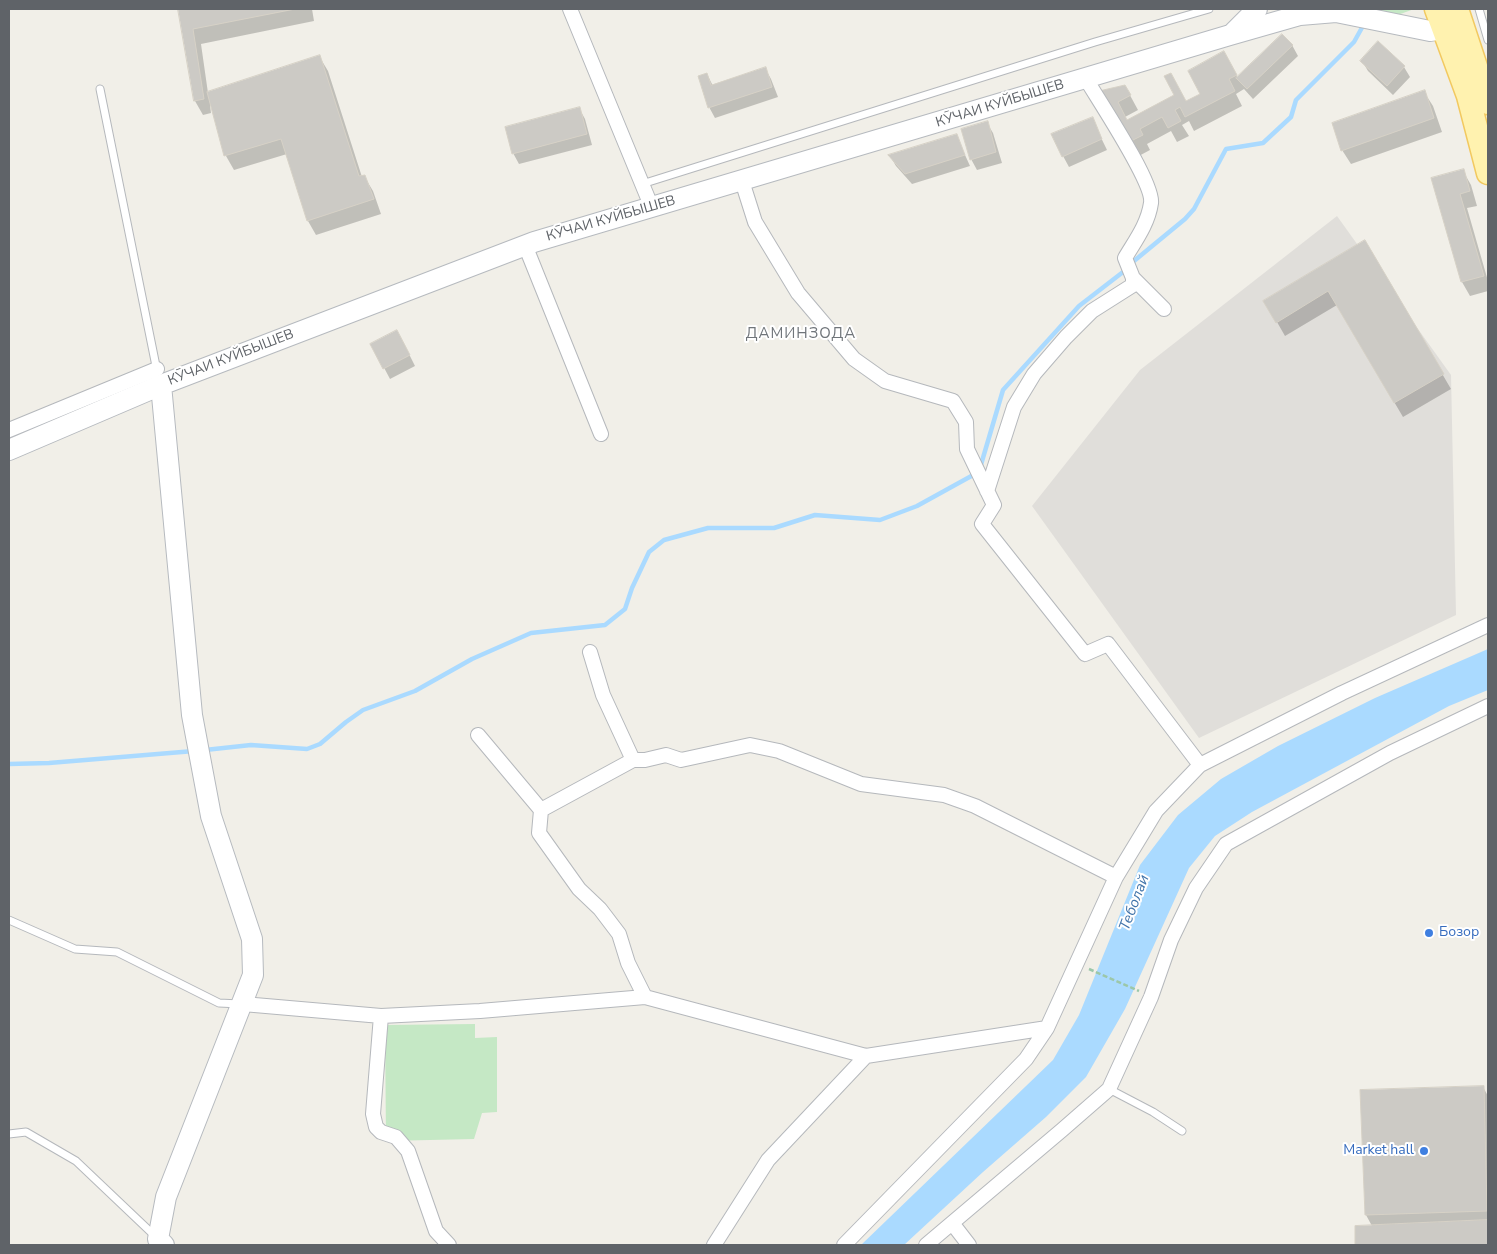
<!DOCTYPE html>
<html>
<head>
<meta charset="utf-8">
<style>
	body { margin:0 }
	#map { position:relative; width:1497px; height:1254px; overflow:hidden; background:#f1efe8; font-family:"Nunito Sans",sans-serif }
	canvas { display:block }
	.frame { position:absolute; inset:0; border:10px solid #5f6368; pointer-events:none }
</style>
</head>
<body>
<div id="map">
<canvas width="1497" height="1254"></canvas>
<div class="frame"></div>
</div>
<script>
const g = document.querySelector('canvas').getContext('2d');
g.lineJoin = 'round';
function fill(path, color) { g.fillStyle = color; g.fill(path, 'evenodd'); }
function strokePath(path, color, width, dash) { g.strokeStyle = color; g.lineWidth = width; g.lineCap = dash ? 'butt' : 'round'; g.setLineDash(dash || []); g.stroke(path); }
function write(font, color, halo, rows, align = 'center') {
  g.font = font + ' "Nunito Sans",sans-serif'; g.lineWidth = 4; g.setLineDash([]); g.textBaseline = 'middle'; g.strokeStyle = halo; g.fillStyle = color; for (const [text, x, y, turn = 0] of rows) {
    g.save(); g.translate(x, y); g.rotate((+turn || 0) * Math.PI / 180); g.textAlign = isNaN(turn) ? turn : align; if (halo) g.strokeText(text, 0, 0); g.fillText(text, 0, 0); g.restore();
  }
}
const industrial = new Path2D(`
	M1337 216 1451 375 1456 615 1199 738 1032 506 1140 370Z`);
const green = new Path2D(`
	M1368 9H1414L1395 16Z
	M475 1024V1038L497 1037V1112L482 1113 474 1139 386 1141 385 1025Z`);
const water = new Path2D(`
	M1488 649V690L1449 706 1252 812 1215 836 1189 868 1125 1009 1086 1077 1046 1117 983 1172 904 1245H861L1053 1060 1079 1015 1140 865 1178 815 1221 779 1278 746 1375 698Z`);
const shadow = new Path2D(`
	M179 9H312L314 21 201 44 208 93 319 56 328 71 362 177 364 176 373 191 381 214 316 235 308 221 287 154 234 170 226 156 212 104 210 105 211 113 203 115 195 101Z
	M1292 45 1298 56 1253 99 1244 89 1236 94 1242 106 1194 131 1189 121 1182 125 1189 136 1177 142 1171 131 1147 144 1150 150 1137 157 1101 91 1125 86 1138 110 1125 117 1127 121 1186 102 1202 94 1224 53 1238 78Z
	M1362 61 1404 67 1410 77 1393 95 1368 71Z
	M765 68 771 79 778 97 715 118 709 107 707 74 713 86Z
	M1424 92 1433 106 1442 132 1351 164 1342 150Z
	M579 108 585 119 592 145 519 164 513 153Z
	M1092 119 1107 150 1069 167 1063 156Z
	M987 123 993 133 1002 163 977 170 971 159Z
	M956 135 970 166 912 184 896 166 890 156Z
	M1463 171 1471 185 1477 206 1467 208 1488 281V291L1470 296 1462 282 1433 179Z
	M1365 242 1451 389 1403 417 1337 305 1285 336 1265 301Z
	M403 342 415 366 390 379 372 345Z
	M1483 1087 1488 1096V1245H1357L1356 1227 1372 1226 1366 1215 1361 1091Z`);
const stream = new Path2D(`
	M1134 261 1185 219 1194 209 1226 149 1263 143 1291 117 1296 100 1354 42 1364 24
	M980 468 1003 390 1079 306 1123 272
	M205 750 251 745 307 749 320 744 346 722 363 710 415 691 472 659 531 633 605 625 625 609 632 588 649 552 664 540 708 528H774L815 515 880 520 917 506 975 474
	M9 764 49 763 194 751`);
const building = new Path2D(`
	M178 9H295L193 29 204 99 194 101Z
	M1282 34 1293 45 1247 89 1236 78Z
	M1378 41 1405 66 1387 86 1360 61Z
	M1224 51 1237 75 1229 79 1235 91 1185 117 1180 107 1175 110 1181 121 1168 128 1162 117 1140 129 1143 135 1127 143 1099 91 1125 85 1131 95 1118 102 1127 120 1174 95 1164 76 1171 73 1186 101 1200 94 1188 71Z
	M320 55 359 176 365 175 374 199 307 221 281 139 224 156 207 92Z
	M766 67 772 87 708 108 698 76 707 73 711 85Z
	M1425 90 1434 118 1341 151 1332 123Z
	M580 107 587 134 512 154 505 127Z
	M1093 117 1102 139 1062 157 1051 134Z
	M988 121 996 152 970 160 961 129Z
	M957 134 965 155 905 174 888 155Z
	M1464 169 1470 191 1460 194 1484 276 1461 282 1431 178Z
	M1365 240 1444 374 1394 403 1328 291 1276 323 1263 301Z
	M397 330 410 355 383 369 370 344Z
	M1484 1086 1487 1211 1365 1215 1360 1090Z
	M1488 1220V1245H1355V1226Z`);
const path = new Path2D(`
	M1089 969 1139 991`);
const lane = new Path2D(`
	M1479 9 1488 40
	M100 89 157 371
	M642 184 1095 42 1209 9
	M9 920 75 949 117 952 219 1003 240 1004
	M1109 1089 1153 1112 1182 1131
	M9 1134 26 1132 76 1161 156 1237`);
const street = new Path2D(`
	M570 9 652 208
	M742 181 755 222 798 293 854 359 885 381 953 401 966 422 967 449 994 505 982 524 1085 654 1108 644 1200 765
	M525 245 601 434
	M1133 278 1164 309
	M9 430 157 369
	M987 491 1014 407 1034 374 1066 337 1092 311 1133 285V278L1125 258C1135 241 1148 224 1151 203 1154 183 1099 101 1086 79
	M590 652 603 695 633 760
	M478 735 541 810 539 833 579 889 600 909 619 934 628 963 645 997
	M541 810 633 760H645L666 755 681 760 750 745 779 751 861 784 944 795 975 806 1116 877
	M243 1004 381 1016 480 1011 645 997 866 1056
	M381 1016 373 1114 376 1127 381 1132 396 1137 408 1151 436 1231 449 1245
	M952 1223 969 1245
	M714 1245 768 1160 866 1056 1047 1028 1116 877 1156 811 1200 765 1342 693 1488 625
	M844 1245 1026 1059 1047 1028
	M926 1245 1062 1130 1109 1089 1151 997 1171 940 1196 888 1226 844 1390 753 1488 706`);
const secondary = new Path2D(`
	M1328 9 1336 12 1430 31 1443 29 1457 23
	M1232 34 1257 9
	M161 385 192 715 211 816 252 939 253 975 166 1197 158 1239 164 1245
	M9 450 161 385 534 242 1230 35 1300 15 1336 12`);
const primary = new Path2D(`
	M1436 9 1468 96 1488 173
	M1457 9 1488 103`);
const markers = [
	[1429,933,5,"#3f7fe0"],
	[1424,1151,5,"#3f7fe0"]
];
const streetNames = [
	["КӮЧАИ КУЙБЫШЕВ",1000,104,-17],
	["КӮЧАИ КУЙБЫШЕВ",611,219,-16],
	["КӮЧАИ КУЙБЫШЕВ",231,358,-21]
];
const shopNames = [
	["Бозор",1439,933],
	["Market hall",1414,1151,"right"]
];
const neighbourhoodNames = [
	["ДАМИНЗОДА",801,334]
];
const waterNames = [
	["Теболай",1135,903,-69]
];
fill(industrial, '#e0deda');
fill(green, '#c5e8c5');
fill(water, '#aadaff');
fill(shadow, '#0003');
strokePath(stream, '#aadaff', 4.5);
fill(building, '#cccac5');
strokePath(building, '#d6d1c6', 1);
strokePath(lane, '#b5b8bc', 9);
strokePath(street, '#b5b8bc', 16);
strokePath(secondary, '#b6babf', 22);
strokePath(primary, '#f2c960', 25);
strokePath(path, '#9cc7a9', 2.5, [5, 2.5]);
strokePath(lane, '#fff', 7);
strokePath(street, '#fff', 14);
strokePath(secondary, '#fff', 20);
strokePath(primary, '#fff2af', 22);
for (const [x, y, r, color] of markers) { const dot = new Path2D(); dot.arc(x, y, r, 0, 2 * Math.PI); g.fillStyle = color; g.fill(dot); strokePath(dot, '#fff', 2); }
write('14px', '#5f6368', '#fff', streetNames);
write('14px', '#366cbe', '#fff', shopNames, 'left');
g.letterSpacing = '1px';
write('15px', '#70757a', '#fff', neighbourhoodNames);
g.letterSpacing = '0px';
write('italic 15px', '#4174aa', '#fff', waterNames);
</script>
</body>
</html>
